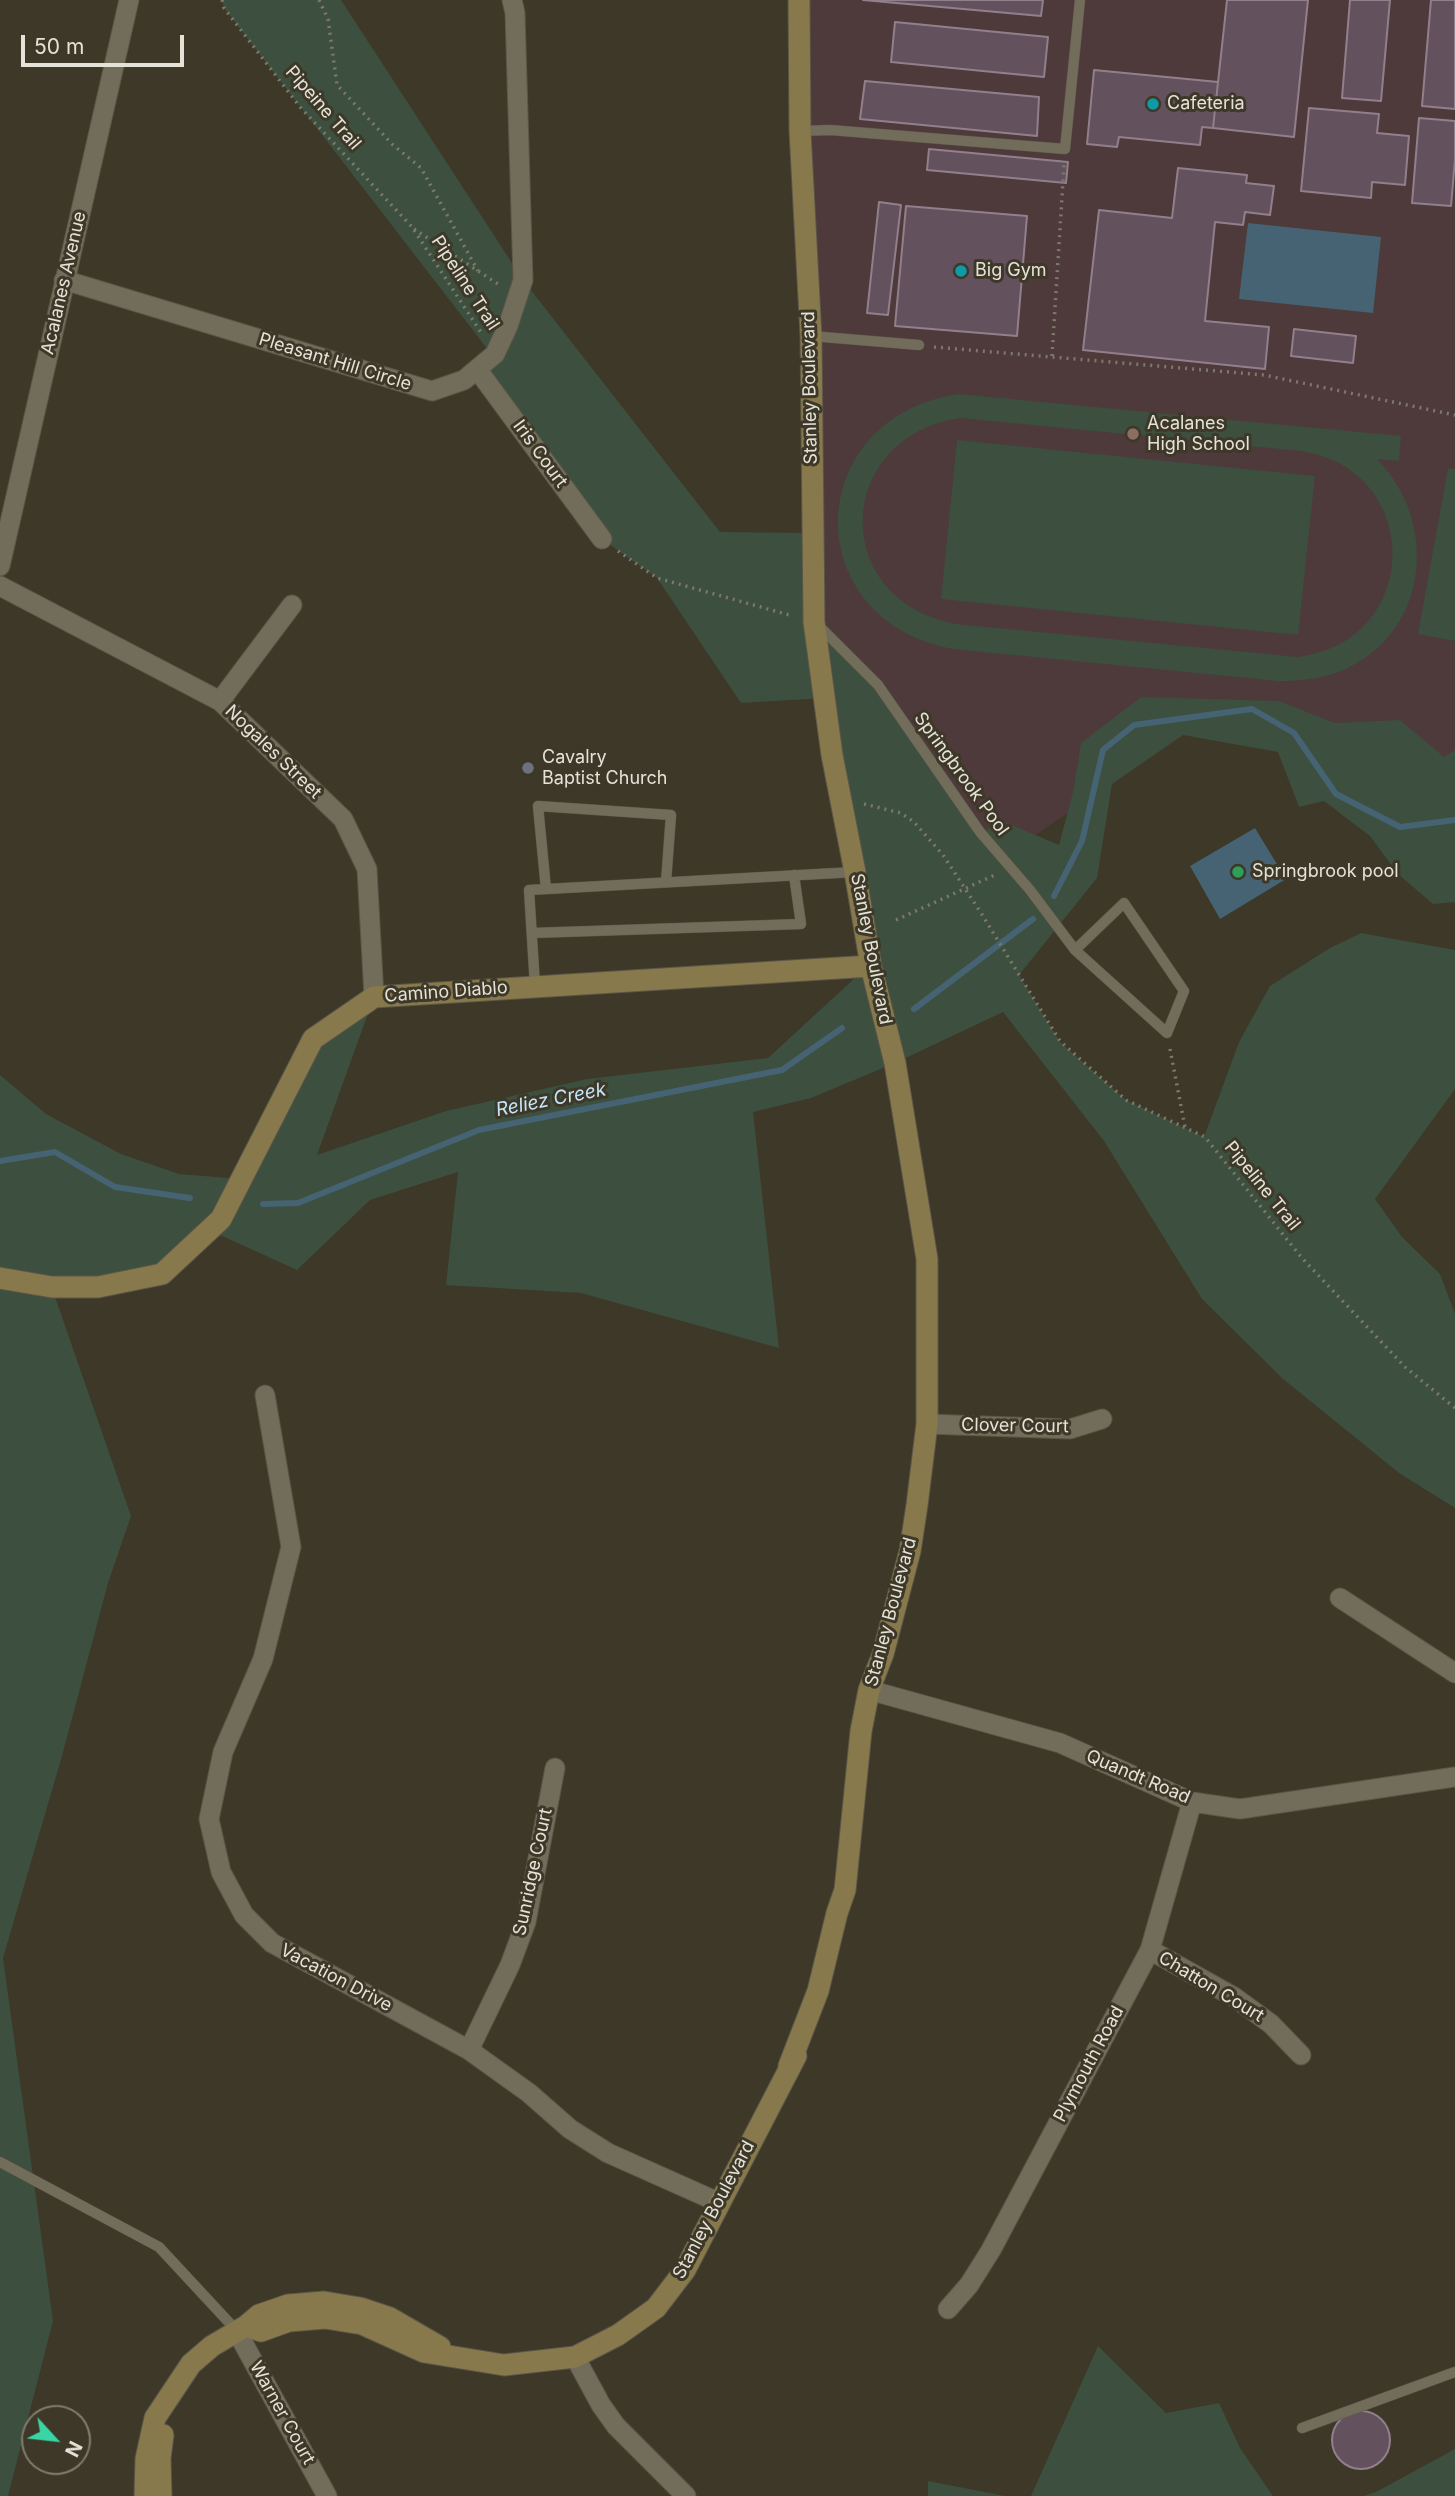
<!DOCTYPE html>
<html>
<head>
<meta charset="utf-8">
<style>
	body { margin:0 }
	#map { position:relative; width:1455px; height:2496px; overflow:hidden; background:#3d3828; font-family:Inter,sans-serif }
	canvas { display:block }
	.north { position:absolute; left:21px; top:2405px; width:70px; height:70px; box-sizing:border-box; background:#3d3828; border:2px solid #807c6e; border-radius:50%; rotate:117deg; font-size:19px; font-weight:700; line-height:28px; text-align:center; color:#e5e2d8 }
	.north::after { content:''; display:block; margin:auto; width:24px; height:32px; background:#3ad4a5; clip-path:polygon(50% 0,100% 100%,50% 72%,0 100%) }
	.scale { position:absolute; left:21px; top:35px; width:163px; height:32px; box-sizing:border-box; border:4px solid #e5e2d8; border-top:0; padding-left:9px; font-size:21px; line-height:24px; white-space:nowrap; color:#e5e2d8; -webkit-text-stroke:5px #3d3828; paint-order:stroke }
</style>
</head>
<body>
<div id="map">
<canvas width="1455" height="2496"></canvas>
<div class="north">N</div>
<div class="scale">50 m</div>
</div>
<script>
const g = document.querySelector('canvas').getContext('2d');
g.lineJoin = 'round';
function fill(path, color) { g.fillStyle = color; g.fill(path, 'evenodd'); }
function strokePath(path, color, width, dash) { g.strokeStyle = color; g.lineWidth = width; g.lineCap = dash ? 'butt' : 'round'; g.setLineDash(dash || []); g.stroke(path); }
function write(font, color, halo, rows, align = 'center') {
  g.font = font + ' Inter,sans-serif'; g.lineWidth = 6; g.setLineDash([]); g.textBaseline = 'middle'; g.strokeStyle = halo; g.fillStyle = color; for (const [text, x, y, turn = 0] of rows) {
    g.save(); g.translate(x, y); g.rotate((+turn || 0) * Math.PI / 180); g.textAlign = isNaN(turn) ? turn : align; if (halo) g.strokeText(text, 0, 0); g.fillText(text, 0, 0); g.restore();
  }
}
const education = new Path2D(`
	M799 0H1455V775L1183 734 1005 856 814 622Z`);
const green = new Path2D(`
	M222 0H341L523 280 720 532 811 533 814 622 878 685 980 832 1005 822 1059 845 1073 792 1081 743 1141 697 1279 701 1335 723 1400 720 1444 757 1455 750V902L1433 904 1398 874 1370 836 1324 801 1299 807 1278 752 1183 735 1112 784 1097 878 1019 975 1060 1042 1126 1100 1204 1137 1239 1042 1270 986 1330 948 1361 933 1455 950V1089L1375 1199 1402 1237 1440 1274 1455 1314V1508L1399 1473 1282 1378 1202 1299 1104 1141 1003 1012 895 1063 811 1098 753 1112 779 1348 581 1293 446 1285 458 1172 370 1200 297 1270 209 1230 162 1274 52 1288 131 1516 108 1583 62 1756 3 1958 53 2321 8 2496H0V1075L46 1114 121 1154 179 1174 241 1179 313 1039 374 997 317 1155 446 1111 587 1079 768 1058 868 966 824 698 741 703 657 578 602 539 477 369 492 355 224 8Z
	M958 394 1401 436 1399 461 1377 459C1440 523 1429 635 1341 671 1321 679 1300 681 1278 681L953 649C797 620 801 418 958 394ZM960 418 1301 451C1318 454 1335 459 1350 470 1407 510 1407 600 1348 639 1333 649 1316 654 1298 657L956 624C829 601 833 437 960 418Z
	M957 440 1315 476 1298 635 941 599Z
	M1448 468 1455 469V641L1418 634Z
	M1098 2346 1166 2413 1219 2403 1240 2448 1273 2496H1031Z
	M1455 2449V2496H1363L1376 2492Z
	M928 2481 1005 2496H928Z`);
const water = new Path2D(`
	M1248 223 1381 237 1373 313 1239 299Z
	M1255 828 1286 879 1220 919 1190 866Z`);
const stream = new Path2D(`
	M1054 896 1082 841 1103 750 1134 725 1252 709 1294 733 1336 794 1400 827 1455 820
	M914 1009 1033 919
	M0 1161 55 1152 115 1187 190 1198
	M263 1204 298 1203 479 1130 782 1070 842 1028`);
const building = new Path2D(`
	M863 0H1043L1041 16Z
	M1227 0H1308L1294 137 1213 128Z
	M1350 0H1390L1381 101 1342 98Z
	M1431 0H1455V109L1422 106Z
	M895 22 1048 37 1044 77 891 62Z
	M1094 70 1218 82 1213 128 1202 127 1200 145 1119 137 1117 147 1087 144Z
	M865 81 1039 97 1037 136 860 119Z
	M1309 108 1379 114 1377 133 1409 136 1405 185 1372 182 1371 198 1301 191Z
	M1419 118 1455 121V159L1451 206 1412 203Z
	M929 149 1068 162 1066 183 927 170Z
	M1178 168 1247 175 1246 183 1274 186 1270 215 1245 212 1243 225 1215 222 1205 321 1269 327 1265 369 1083 350 1099 210 1172 218Z
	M879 202 901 205 888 315 867 313Z
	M906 206 1027 216 1017 336 895 326Z
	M1294 329 1356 336 1353 363 1291 356Z
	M1332 2440a29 29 0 1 1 58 0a29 29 0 1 1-58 0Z`);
const path = new Path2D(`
	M222 0 224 8 300 107 412 227 482 334
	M319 0 328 19 337 85 392 144 421 168 478 271
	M414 229 501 286
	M934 347 1264 375 1455 415
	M1052 356 1064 165
	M618 551 657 578 793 616
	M864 804 901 813 914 822 943 855 981 913 1060 1041 1126 1100 1205 1137 1301 1257 1405 1367 1455 1408
	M896 920 997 874
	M1170 1049 1185 1127`);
const lane = new Path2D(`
	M800 131 830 130 1065 149 1080 0
	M811 336 919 345
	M817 624 878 685 980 832 1030 890 1075 950 1167 1033 1184 991 1124 903 1075 950
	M546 889 538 806 671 815 666 882
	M532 933 801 924 794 875
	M535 986 529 890 855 872
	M0 2162 159 2247 236 2330
	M1302 2428 1455 2372`);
const street = new Path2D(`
	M64 280 432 391 464 380 495 354 508 326 523 280 515 13 512 0
	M477 369 602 539
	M0 566 129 0
	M0 586 220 701 343 819 367 869 374 997
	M220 701 292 605
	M265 1395 291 1547 263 1659 223 1752 209 1819 221 1872 244 1915 272 1943 469 2050 529 2093 570 2129 608 2153 720 2203
	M927 1424 1070 1429 1102 1419
	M1340 1598 1455 1673
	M869 1690 1060 1743 1192 1802 1240 1809 1455 1777
	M1150 1950 1234 1997 1271 2024 1301 2055
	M469 2050 510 1965 526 1922 555 1768
	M948 2309 969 2285 991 2250 1150 1950 1192 1802
	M236 2330 327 2496
	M575 2357 601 2405 616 2426 686 2496`);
const secondary = new Path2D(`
	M0 1278 52 1287H98L162 1274 221 1219 313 1039 374 997 871 966
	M789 2066 818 1991 837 1913 845 1890 861 1731 869 1690 883 1654 910 1551 917 1505 927 1424V1259L895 1063 871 966 855 872 832 755 814 622 811 336 800 131 799 0
	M246 2326 261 2331 289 2321 325 2318 362 2324 424 2352 504 2365 575 2357 618 2335 656 2308 685 2270 796 2056
	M145 2496 146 2459 155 2418 191 2364 212 2346 246 2326 259 2315 288 2305 324 2302 360 2308 390 2318 440 2347
	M161 2496 160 2458 163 2435`);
const markers = [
	[1153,104,7,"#0f9aa8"],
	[961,271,7,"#0f9aa8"],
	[1133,434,7,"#8d6e63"],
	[528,768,7,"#6b7280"],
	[1238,872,7,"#2e9e5b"]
];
const poiNames = [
	["Cafeteria",1167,104],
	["Big Gym",975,271],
	["Acalanes",1147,424],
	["High School",1147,445],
	["Cavalry",542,758],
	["Baptist Church",542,779],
	["Springbrook pool",1252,872]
];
const streetNames = [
	["Pipeine Trail",323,108,49],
	["Acalanes Avenue",64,283,-77],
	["Pipeline Trail",465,283,57],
	["Pleasant Hill Circle",335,362,17],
	["Stanley Boulevard",810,388,-91],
	["Iris Court",540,454,54],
	["Nogales Street",273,752,44],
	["Springbrook Pool",961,774,54],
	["Stanley Boulevard",871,949,79],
	["Camino Diablo",446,992,-4],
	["Pipeline Trail",1262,1186,51],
	["Clover Court",1015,1426,1],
	["Stanley Boulevard",891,1612,-75],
	["Quandt Road",1138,1777,23],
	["Sunridge Court",533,1872,-78],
	["Vacation Drive",336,1978,28],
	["Chatton Court",1211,1987,31],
	["Plymouth Road",1089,2064,-62],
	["Stanley Boulevard",714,2210,-62],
	["Warner Court",282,2413,61]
];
const waterNames = [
	["Reliez Creek",551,1100,-11]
];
fill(education, '#4e393b');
fill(green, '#3d4f3e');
fill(water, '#466374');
strokePath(stream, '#466374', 6);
fill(building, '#63525d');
strokePath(building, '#91808b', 2);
strokePath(lane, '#5a5648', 11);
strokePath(street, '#5a5648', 21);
strokePath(secondary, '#5a5648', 23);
strokePath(path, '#7d796b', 3.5, [2, 5]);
strokePath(lane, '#726c5a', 10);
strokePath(street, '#726c5a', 19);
strokePath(secondary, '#88794d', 21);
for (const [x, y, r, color] of markers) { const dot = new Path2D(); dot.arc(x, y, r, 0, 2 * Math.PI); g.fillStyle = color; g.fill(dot); strokePath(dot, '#3d3828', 2.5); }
write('18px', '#e5e2d8', '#3d3828', poiNames, 'left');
write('18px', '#e5e2d8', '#3d3828', streetNames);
write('italic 19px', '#c4e5fa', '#3d3828', waterNames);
</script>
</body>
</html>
